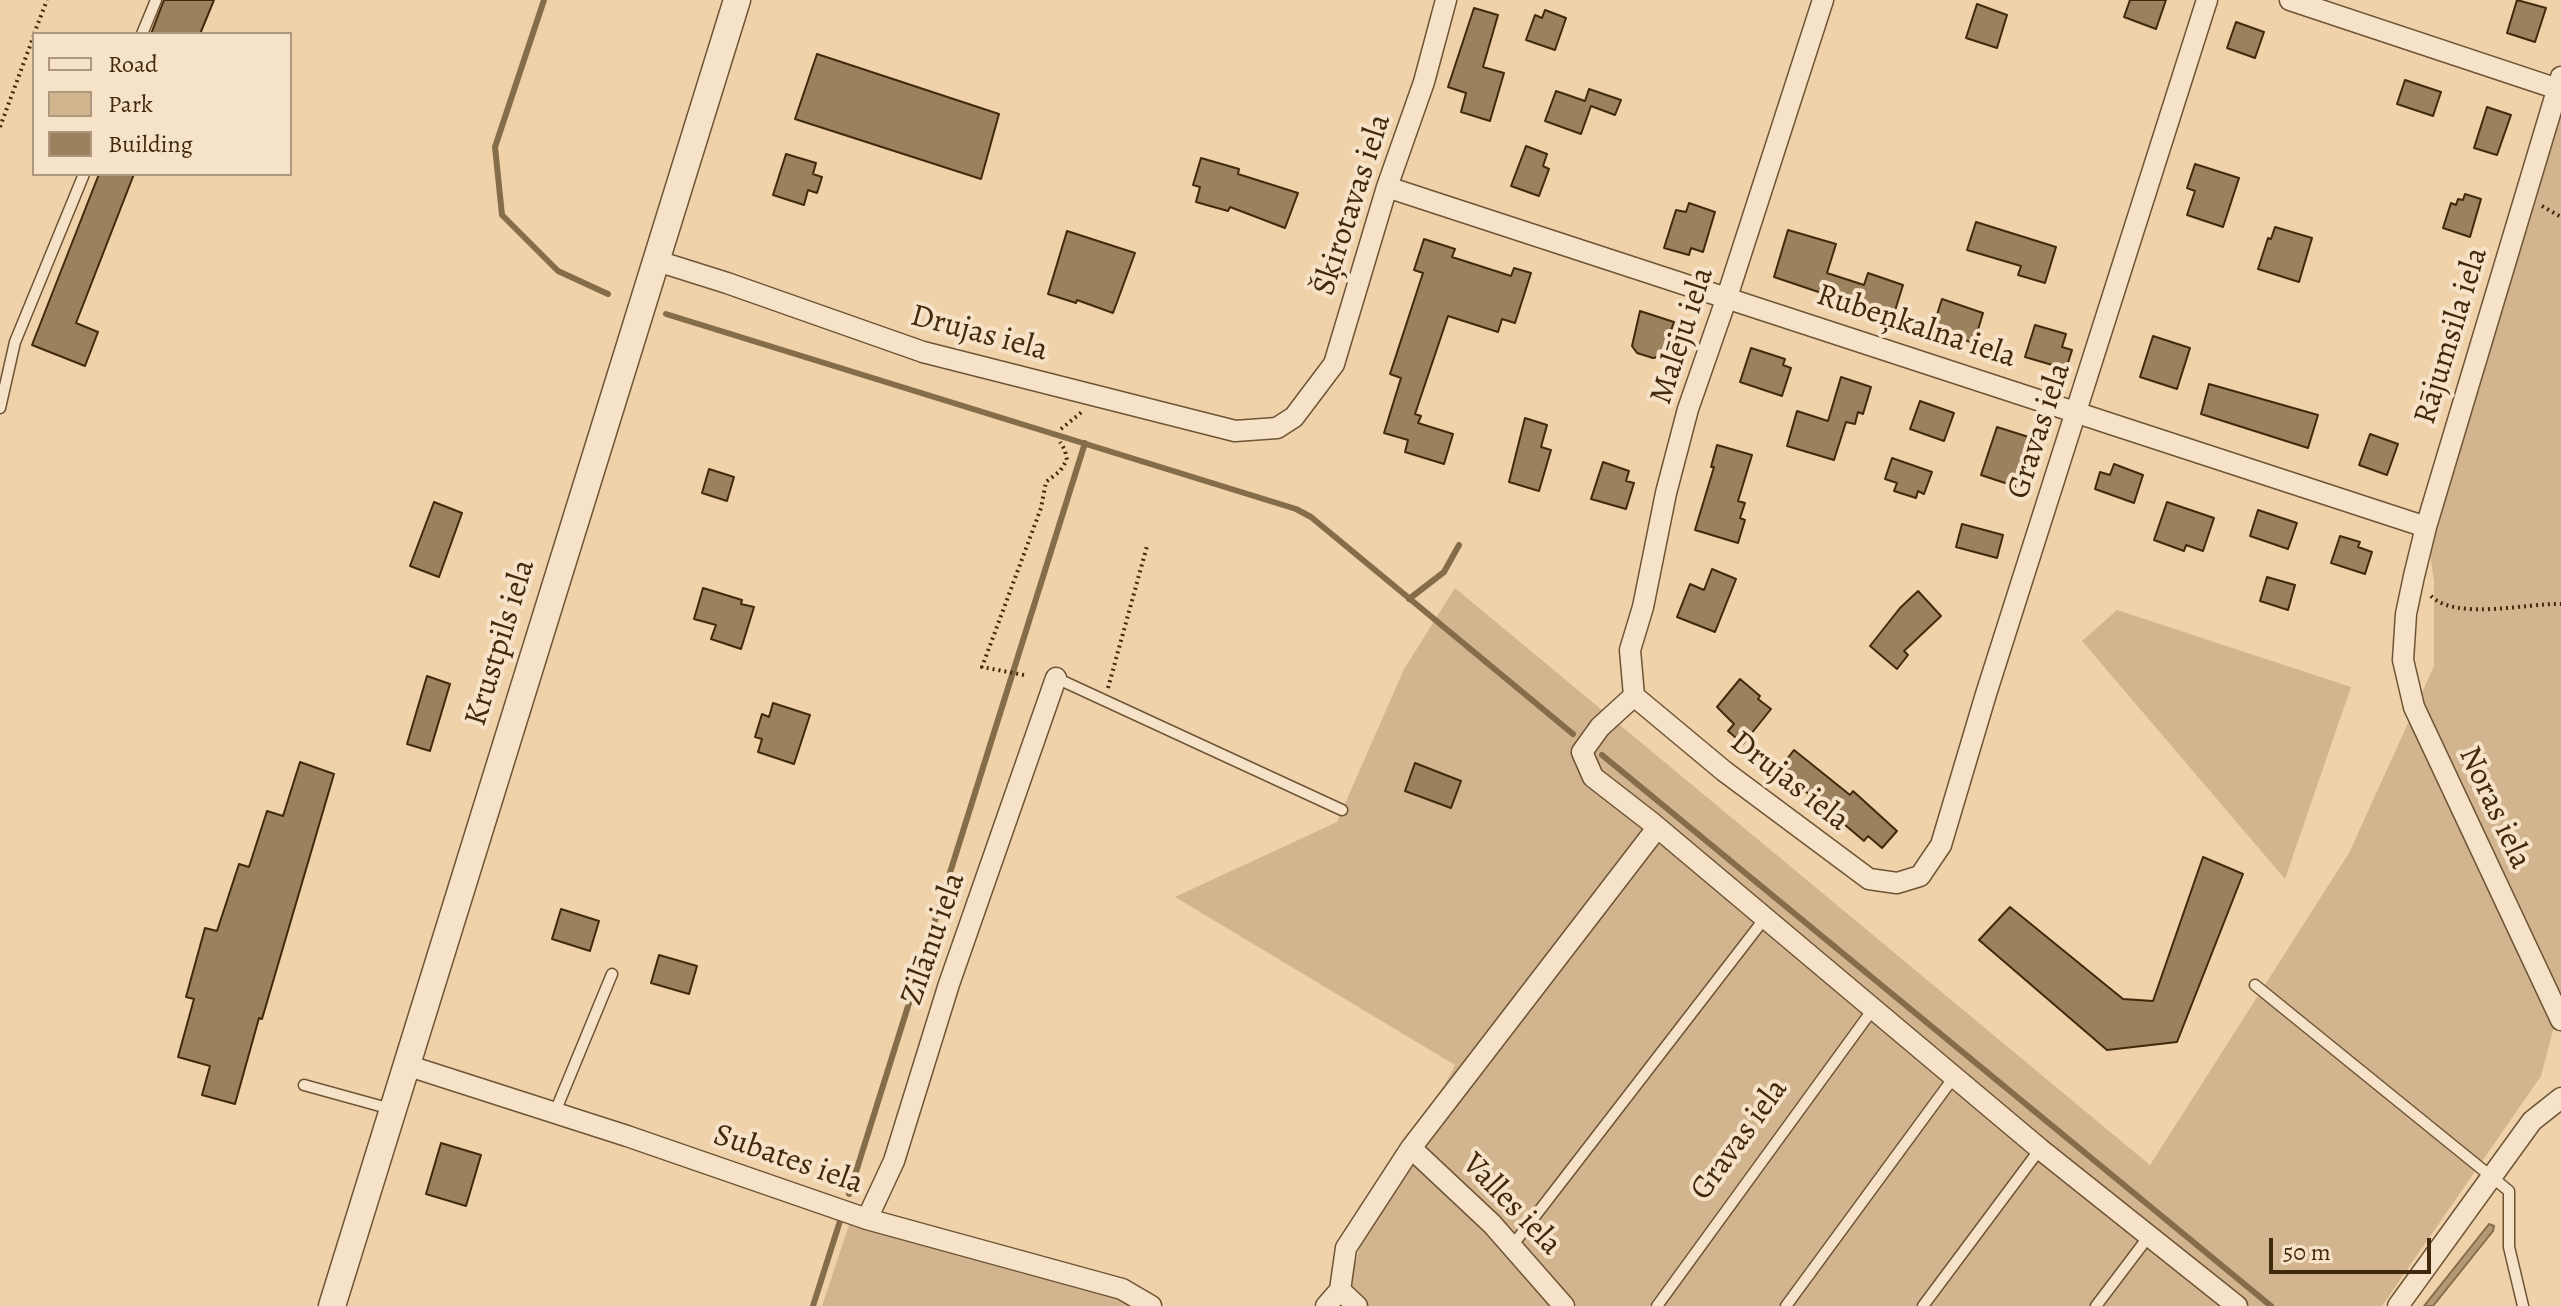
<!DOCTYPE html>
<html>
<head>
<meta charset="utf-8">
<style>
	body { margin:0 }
	#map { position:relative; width:2561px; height:1306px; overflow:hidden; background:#f0d2aa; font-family:Alegreya,serif }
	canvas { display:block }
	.legend { position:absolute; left:32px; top:32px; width:260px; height:144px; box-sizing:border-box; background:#f5e2c8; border:2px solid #ad987d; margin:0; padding:10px 14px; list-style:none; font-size:24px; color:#412a0c }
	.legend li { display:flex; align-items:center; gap:16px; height:40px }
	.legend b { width:40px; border:2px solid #ad987d }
	.scale { position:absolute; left:2269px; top:1238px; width:162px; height:36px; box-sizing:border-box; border:4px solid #412a0c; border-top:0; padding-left:10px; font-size:24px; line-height:28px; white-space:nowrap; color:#412a0c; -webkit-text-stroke:6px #f5e2c8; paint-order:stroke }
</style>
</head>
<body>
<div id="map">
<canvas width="2561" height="1306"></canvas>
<ul class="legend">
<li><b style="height:10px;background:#f5e2c8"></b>Road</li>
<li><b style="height:22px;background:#d2b58f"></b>Park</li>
<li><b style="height:22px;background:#9c815e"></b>Building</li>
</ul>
<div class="scale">50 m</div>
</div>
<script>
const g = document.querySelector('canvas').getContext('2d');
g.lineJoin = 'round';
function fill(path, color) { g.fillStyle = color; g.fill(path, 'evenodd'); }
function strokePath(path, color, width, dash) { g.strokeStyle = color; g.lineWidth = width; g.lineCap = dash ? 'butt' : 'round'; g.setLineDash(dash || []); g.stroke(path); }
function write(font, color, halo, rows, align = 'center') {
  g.font = font + ' Alegreya,serif'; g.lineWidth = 8; g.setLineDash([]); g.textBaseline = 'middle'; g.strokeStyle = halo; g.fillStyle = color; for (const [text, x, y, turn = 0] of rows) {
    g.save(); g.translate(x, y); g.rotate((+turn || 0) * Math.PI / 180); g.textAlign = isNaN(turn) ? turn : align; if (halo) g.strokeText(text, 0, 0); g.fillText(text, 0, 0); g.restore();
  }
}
const green = new Path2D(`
	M2561 77V1032L2554 1027 2541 1076 2382 1306H1342L1362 1240 1455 1065 1175 897 1337 822 1404 669 1455 588 2150 1165 2349 853 2434 666V581L2426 527Z
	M2117 610 2351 687 2285 879 2082 641Z
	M851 1219 1101 1289 1138 1306H822Z`);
const water = new Path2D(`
	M2489 1224 2494 1226 2493 1231 2433 1306H2424Z`);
const stream = new Path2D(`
	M544 0 495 147 502 215 558 271 608 294
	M666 314 1296 509 1311 517 1573 734
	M1409 599 1444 572 1459 545
	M1602 755 2271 1306
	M849 1194 1085 443
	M813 1306 840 1221`);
const building = new Path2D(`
	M164 0H214L200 34H151Z
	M2130 0H2166L2156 29 2124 17Z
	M2517 0 2546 8 2535 42 2507 33Z
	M1977 4 2007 15 1997 48 1966 38Z
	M1474 8 1498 15 1483 67 1504 73 1490 121 1461 112 1466 93 1448 87Z
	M1545 10 1566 18 1555 50 1526 40 1535 15 1542 18Z
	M2236 22 2264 32 2255 58 2227 48Z
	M817 54 999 114 981 179 795 119Z
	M2405 80 2441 92 2433 116 2397 104Z
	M1589 89 1621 100 1615 115 1591 106 1581 134 1545 121 1556 91 1585 101Z
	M2487 107 2511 115 2497 155 2474 148Z
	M1526 146 1547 154 1543 166 1549 169 1539 196 1511 186Z
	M786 154 816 163 813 174 822 177 817 193 808 190 804 205 773 195Z
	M1201 158 1239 169 1238 174 1298 193 1285 228 1230 207 1228 211 1196 202 1200 187 1193 185Z
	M2195 164 2239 178 2223 227 2187 215 2195 191 2187 188Z
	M99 174H134L76 323 98 332 85 366 32 345Z
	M2465 194 2481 199 2470 237 2443 228 2451 203 2456 205 2458 199 2463 200Z
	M1689 203 1715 212 1703 252 1691 248 1689 255 1664 248 1676 210 1686 212Z
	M1976 222 2056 247 2045 283 2018 275 2021 266 1967 250Z
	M2275 227 2312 238 2299 282 2258 269 2268 238 2271 239Z
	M1788 230 1836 244 1827 273 1864 285 1868 273 1903 285 1893 317 1774 277Z
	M1067 231 1135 253 1113 313 1077 300 1076 303 1048 294Z
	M1424 239 1455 249 1452 257 1511 276 1514 268 1531 273 1515 323 1502 319 1498 332 1448 316 1415 414 1421 416 1418 423 1453 434 1444 464 1405 452 1408 440 1384 433 1401 378 1390 374 1423 273 1414 270Z
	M1942 299 1983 313 1974 343 1932 330Z
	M1640 311 1674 322 1662 356 1653 358 1637 353 1632 346Z
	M2035 325 2066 334 2062 347 2072 350 2066 369 2025 357Z
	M2153 336 2190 348 2177 389 2140 377Z
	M1751 348 1785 359 1783 365 1791 368 1782 396 1740 382Z
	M1841 377 1871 387 1863 414 1858 412 1855 424 1846 422 1834 460 1787 446 1797 411 1828 421Z
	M2209 384 2318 415 2308 448 2201 414Z
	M1920 401 1954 413 1944 441 1910 429Z
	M1525 418 1547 425 1541 447 1551 450 1539 491 1509 482Z
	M1997 427 2038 440 2023 489 1981 475Z
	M2370 434 2398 444 2387 475 2359 465Z
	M1717 445 1752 455 1738 501 1745 503 1740 518 1745 520 1738 543 1695 530 1714 467H1711Z
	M1892 458 1932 472 1924 494 1918 491 1916 498 1894 491 1897 483 1885 479Z
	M1603 462 1629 471 1626 481 1634 483 1626 509 1591 499Z
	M2114 464 2143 475 2134 503 2095 489 2100 472 2110 475Z
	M709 469 734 477 727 501 702 493Z
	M434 502 462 513 439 577 410 566Z
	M2167 502 2214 518 2203 551 2186 545 2184 551 2154 540Z
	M2258 510 2297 523 2288 549 2250 536Z
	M1962 524 2003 535 1997 558 1956 547Z
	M2340 536 2360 542 2358 547 2372 552 2365 574 2331 563Z
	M1712 569 1736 579 1715 632 1677 617 1690 584 1704 590Z
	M2267 577 2295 585 2288 610 2260 601Z
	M703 588 742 600 741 604 754 607 741 649 711 639 716 625 694 619Z
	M1918 591 1941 616 1904 651 1908 655 1897 669 1870 646 1900 608Z
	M427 676 450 684 430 751 407 744Z
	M1740 679 1760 696 1758 699 1771 709 1743 744 1728 731 1734 724 1717 707Z
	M773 703 810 715 794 764 758 752 762 739 755 737 762 714 769 717Z
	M1794 750 1850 795 1853 791 1897 831 1882 848 1868 836 1864 841 1779 769Z
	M300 762 334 774 262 1019 259 1018 235 1104 202 1095 210 1066 178 1057 194 999 186 997 205 928 217 931 239 864 249 867 267 811 283 816Z
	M1415 763 1461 781 1451 808 1405 791Z
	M2203 857 2243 874 2177 1042 2107 1050 1979 940 2010 907 2123 999 2153 1001Z
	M561 909 599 921 590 951 552 939Z
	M659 955 697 966 689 994 651 983Z
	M441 1143 481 1155 466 1206 426 1194Z`);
const path = new Path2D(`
	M34 34 47 0
	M0 127 34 35
	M2542 206 2561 217
	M1061 429 1083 411
	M2431 596C2456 621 2527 603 2561 604
	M1024 675 982 667 1041 508 1046 482 1060 471 1067 460 1065 450 1060 442
	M1108 688 1147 546`);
const service = new Path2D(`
	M142 34 156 0
	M0 408 15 342 84 174
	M1056 678 1342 810
	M2255 985 2509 1191V1247L2523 1306
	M304 1085 391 1109
	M555 1112 612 974
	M1512 1246 1765 918
	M1657 1306 1873 1009
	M1786 1306 1954 1077
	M1923 1306 2040 1149
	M2096 1306 2149 1236`);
const minor = new Path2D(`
	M2290 0 2558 89
	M2561 77 2426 527 2414 576 2406 614 2403 660 2414 707 2561 1020
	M1387 187 2426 527
	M654 260 727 283 923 352 1235 431 1277 428 1294 417 1334 364 1387 187 1424 82 1446 0
	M1634 696 1724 771 1869 879 1897 883 1920 876 1941 845 1986 694 2207 0
	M1634 696 1600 727 1582 752 1593 777 1651 822 2040 1149 2237 1306
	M1634 696 1630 650 1643 607 1666 493 1688 409 1727 297 1823 0
	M406 1065 627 1136 867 1219 1122 1289 1151 1306
	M1411 1148 1492 1224 1564 1306
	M867 1219 894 1161 949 984 1056 678
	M1340 1290 1357 1306
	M1326 1306 1340 1290 1346 1248 1411 1148 1657 828
	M2398 1306 2532 1121 2561 1098`);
const tertiary = new Path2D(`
	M332 1306 737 0`);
const streetNames = [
	["Šķirotavas iela",1353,205,-72],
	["Rubeņkalna iela",1916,327,18],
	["Drujas iela",979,334,15],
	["Malēju iela",1683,336,-72],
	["Rājumsila iela",2452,336,-73],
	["Gravas iela",2040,431,-72],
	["Krustpils iela",501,643,-73],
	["Drujas iela",1789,782,38],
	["Noras iela",2494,808,65],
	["Zilānu iela",934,939,-71],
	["Gravas iela",1740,1140,-54],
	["Subates iela",788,1160,19],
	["Valles iela",1511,1205,46]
];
fill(green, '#d2b58f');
fill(water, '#b49974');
strokePath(water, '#866d4a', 2);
strokePath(stream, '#866d4a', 6);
fill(building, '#9c815e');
strokePath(building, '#412a0c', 2);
strokePath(service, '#6d5434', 13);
strokePath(minor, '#6d5434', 23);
strokePath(tertiary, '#6d5434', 29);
strokePath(path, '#412a0c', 4, [2, 4]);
strokePath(service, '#f5e2c8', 10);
strokePath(minor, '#f5e2c8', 20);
strokePath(tertiary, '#f5e2c8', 26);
write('32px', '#412a0c', '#f5e2c8', streetNames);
</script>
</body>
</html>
